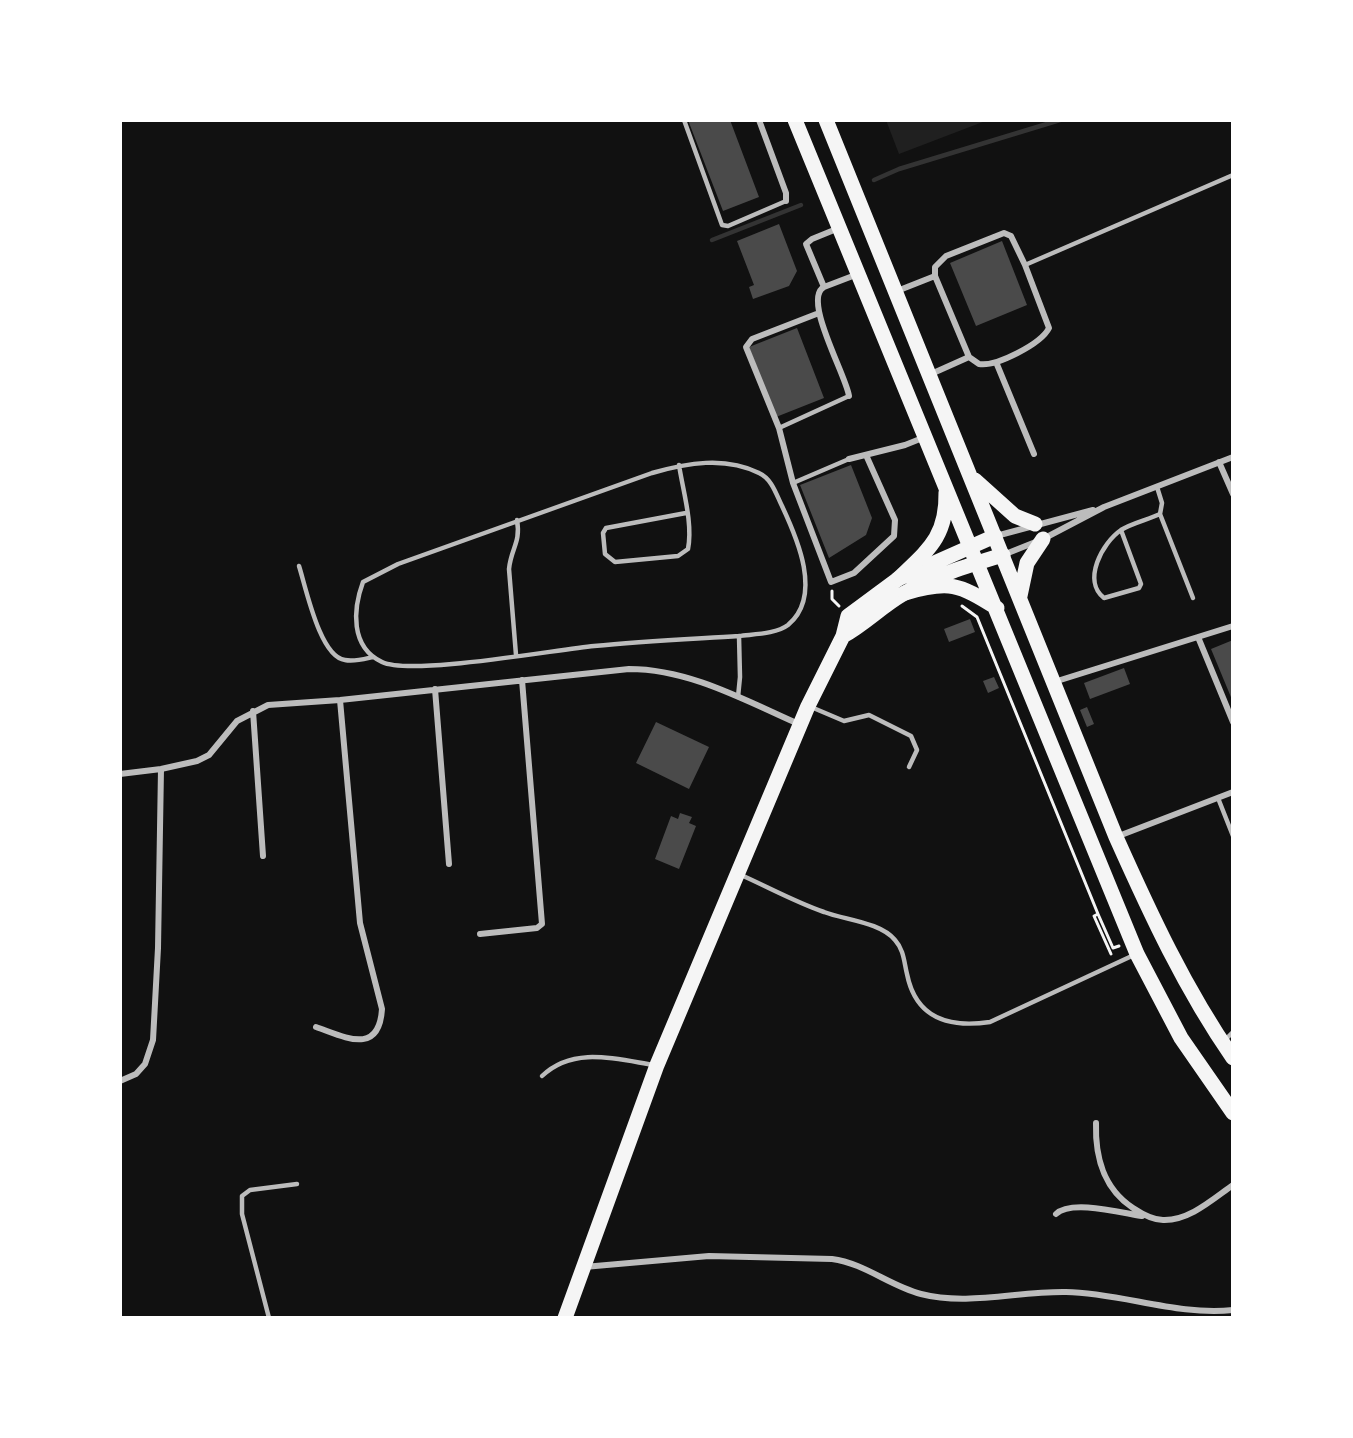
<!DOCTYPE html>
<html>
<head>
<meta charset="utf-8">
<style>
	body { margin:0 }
	#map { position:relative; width:1353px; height:1438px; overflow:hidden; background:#111; font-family:Figtree,sans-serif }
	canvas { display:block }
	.frame { position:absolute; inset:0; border:122px solid #fff; pointer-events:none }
</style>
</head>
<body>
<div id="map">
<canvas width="1353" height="1438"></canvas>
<div class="frame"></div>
</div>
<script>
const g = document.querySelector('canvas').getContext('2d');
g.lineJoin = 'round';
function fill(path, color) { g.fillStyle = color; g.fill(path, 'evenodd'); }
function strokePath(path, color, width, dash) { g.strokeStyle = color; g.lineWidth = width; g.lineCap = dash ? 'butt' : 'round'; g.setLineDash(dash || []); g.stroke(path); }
const green = new Path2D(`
	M886 120H988L899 154Z`);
const stream = new Path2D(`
	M874 180 899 169 1060 120
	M712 240 801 205`);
const building = new Path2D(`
	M688 120H730L759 197 723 211Z
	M779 224 797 271 789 286 753 299 749 287 754 285 737 241Z
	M1002 241 1027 305 976 326 950 263Z
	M797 328 824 398 776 417 749 347Z
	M851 465 872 518 866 535 829 558 800 485Z
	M970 619 975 632 949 642 944 629Z
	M1233 640V702L1211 649Z
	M1124 668 1130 684 1090 699 1084 683Z
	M994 677 999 688 988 693 983 681Z
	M1087 707 1094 724 1087 727 1080 710Z
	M656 722 709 747 689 789 636 763Z
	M680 813 692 817 689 823 696 826 679 869 655 859 671 816 678 819Z`);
const path = new Path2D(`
	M832 591V599L839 606
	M962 606 977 617 1098 914 1094 916 1111 954
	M1098 914 1113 948 1119 946`);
const service = new Path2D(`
	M684 120 722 225 728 226 786 201
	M1025 265 1233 175
	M779 428 849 396
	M679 465C683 491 693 523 688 549L678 556 615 562 605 554 603 533 606 528 686 513
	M793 483 849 459
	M1160 514 1193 598
	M1121 530 1141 584 1139 588 1104 598C1082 581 1102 543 1121 530 1132 523 1147 520 1160 514L1162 503 1157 487
	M299 566C306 588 320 657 345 660 354 662 364 659 373 657
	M516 655 509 569C511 548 521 543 517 520
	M738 697 740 677 739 636C691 639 642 641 594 646 553 650 411 676 382 662 350 647 353 609 363 582L398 564 652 473C687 463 725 456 759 473 772 479 776 494 782 506 797 538 823 596 788 625 776 634 754 634 739 636
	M811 707 844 721 869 715 911 736 917 750 909 767
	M1218 798 1233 836
	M741 875C768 887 795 902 824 912 845 920 880 922 895 940 904 950 904 962 907 974 916 1019 949 1028 990 1022L1134 955
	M1224 1041 1233 1032
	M542 1076C573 1046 616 1059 654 1065
	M269 1318 242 1214V1196L250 1190 297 1184`);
const minor = new Path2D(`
	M759 120 786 193V201
	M1004 233 1011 236 1025 265 1049 328C1041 344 996 367 979 364L969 357 935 276V267L946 256Z
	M824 287 806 244 812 239 839 228
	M897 291 935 276
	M819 313 752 339 746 347 779 428 793 483 831 582 854 573 894 536 895 520 866 455
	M996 362 1034 454
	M931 374 969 357
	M849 396C846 375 802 299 824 287L858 274
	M849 459 905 445 925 437
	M1219 462 1233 494
	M996 536 1093 510
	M1003 555 1043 539 1104 507 1233 457
	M1198 637 1233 722
	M1054 682 1233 626
	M435 689 449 864
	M253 711 263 856
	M120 774 161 769 197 761 209 755 237 721 268 705 340 700 629 669C690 669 746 701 801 725
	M1116 837 1233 792
	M480 934 537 928 542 924 522 680
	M316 1027C345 1037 379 1056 382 1009L360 923 340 700
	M120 1081 136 1074 145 1064 153 1040 158 948 161 769
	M1096 1123C1095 1157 1103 1188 1133 1208 1142 1214 1152 1220 1163 1220 1189 1221 1213 1199 1233 1185
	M1056 1214C1071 1199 1122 1213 1142 1216
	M584 1267 709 1256 832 1259C864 1263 890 1286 921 1294 967 1306 1019 1291 1066 1292 1122 1293 1177 1316 1233 1310`);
const primary = new Path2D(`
	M843 636C865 624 882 606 903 594 933 576 970 565 1003 555
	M565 1318 657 1065 808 706 843 636 848 616 898 579 995 536`);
const trunk = new Path2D(`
	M795 120 1137 954 1181 1038 1233 1113
	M826 120 1116 837C1150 913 1185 989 1233 1058
	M975 480 1015 516 1035 524
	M898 579C928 550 947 537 946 492
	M905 593C949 580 959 584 997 608
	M1020 596 1027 563 1043 539`);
fill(green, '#202020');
strokePath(stream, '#333', 4.5);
fill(building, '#4a4a4a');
strokePath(path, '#f5f5f5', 3);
strokePath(service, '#bcbcbc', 4.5);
strokePath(minor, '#bcbcbc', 6);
strokePath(primary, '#f5f5f5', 15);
strokePath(trunk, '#f5f5f5', 15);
</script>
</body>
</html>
